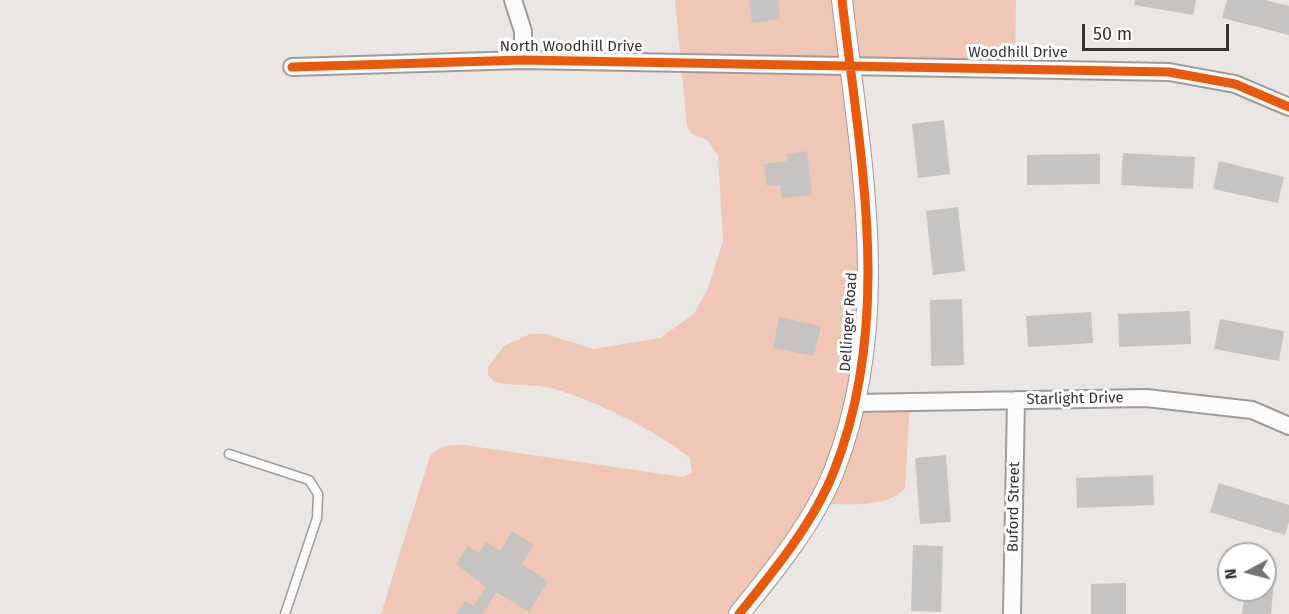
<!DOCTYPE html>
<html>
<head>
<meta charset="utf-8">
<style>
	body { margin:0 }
	#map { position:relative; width:1289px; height:614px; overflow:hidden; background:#e9e6e4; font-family:"Fira Sans",sans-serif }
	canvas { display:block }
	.north { position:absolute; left:1217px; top:542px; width:60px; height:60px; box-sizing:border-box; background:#fff; border:2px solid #aeadad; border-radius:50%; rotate:263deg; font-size:16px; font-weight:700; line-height:24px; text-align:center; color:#353332 }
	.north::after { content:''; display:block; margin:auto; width:21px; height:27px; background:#747270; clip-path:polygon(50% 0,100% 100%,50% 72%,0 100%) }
	.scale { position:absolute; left:1082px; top:24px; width:147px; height:27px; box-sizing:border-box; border:3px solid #353332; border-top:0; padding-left:8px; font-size:18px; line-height:21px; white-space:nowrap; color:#353332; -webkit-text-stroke:4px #fff; paint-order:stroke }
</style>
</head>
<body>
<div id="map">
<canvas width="1289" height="614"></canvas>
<div class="north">N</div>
<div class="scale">50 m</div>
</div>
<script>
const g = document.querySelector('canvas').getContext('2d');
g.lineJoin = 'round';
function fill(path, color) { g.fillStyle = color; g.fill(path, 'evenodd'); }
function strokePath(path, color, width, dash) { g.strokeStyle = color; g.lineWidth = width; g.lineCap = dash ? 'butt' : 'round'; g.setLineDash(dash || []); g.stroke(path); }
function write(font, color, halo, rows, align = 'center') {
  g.font = font + ' "Fira Sans",sans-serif'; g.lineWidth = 6; g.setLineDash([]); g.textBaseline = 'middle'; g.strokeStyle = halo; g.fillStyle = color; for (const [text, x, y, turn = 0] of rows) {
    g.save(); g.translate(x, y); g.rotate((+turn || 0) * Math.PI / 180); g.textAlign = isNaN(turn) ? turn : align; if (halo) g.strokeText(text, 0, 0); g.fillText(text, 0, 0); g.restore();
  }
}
const green = new Path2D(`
	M675 0H1016L1015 69 850 65 867 219 856 403 910 402 905 488C886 510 845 503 818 504L739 614H381L430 456C440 446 450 444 464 445L683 477 692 473 690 458C663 434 581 393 545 387 528 384 510 386 494 382L488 375V367L504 346 530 334H546L593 349 660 338 694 314 708 288 723 241 718 155 707 140 692 134 687 126Z`);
const building = new Path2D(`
	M749 0H778L780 19 752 23Z
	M1135 0H1196L1193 15 1134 5Z
	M1227 0H1265L1289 6V35L1222 18Z
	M944 120 950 174 918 178 912 124Z
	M807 151 812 195 782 198 780 185 767 186 764 164 787 161 786 154Z
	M1123 153 1195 157 1193 189 1121 185Z
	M1100 154V184L1027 185V155Z
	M1219 161 1284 177 1278 203 1213 189Z
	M958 207 965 271 933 275 926 211Z
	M962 299 964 365 931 366 930 300Z
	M1190 311 1191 344 1119 347 1118 314Z
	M1091 312 1093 343 1028 347 1026 316Z
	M779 317 821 326 814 356 773 348Z
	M1220 319 1284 331 1279 361 1214 349Z
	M946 455 951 522 920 524 915 458Z
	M1153 475 1154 505 1077 508 1076 478Z
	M1219 483 1289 505V522L1285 535 1210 512Z
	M512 531 534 545 522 564 548 581 529 612 496 592 483 614H456L465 601 474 606 486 587 456 564 468 546 479 553 486 542 500 551Z
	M913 545 943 546 941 612 911 611Z
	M1265 581 1274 582 1271 614H1242L1245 590H1265Z
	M1126 583V614H1091V584Z`);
const service = new Path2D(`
	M229 454 309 480 318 494 317 518 285 614`);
const minor = new Path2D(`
	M513 0 523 31V60
	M292 67 523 60 1169 72 1235 84 1289 107
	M856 403 1146 398 1252 410 1289 426
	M1012 614 1016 400`);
const tertiary = new Path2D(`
	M739 614C774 571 814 522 834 471 894 319 860 157 842 0`);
const cycleway = new Path2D(`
	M292 67 523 60 1169 72 1235 84 1289 107
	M739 614C774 571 814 522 834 471 894 319 860 157 842 0`);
const streetNames = [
	["North Woodhill Drive",571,47],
	["Woodhill Drive",1018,53],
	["Dellinger Road",849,322,-86],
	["Starlight Drive",1075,399,-1],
	["Buford Street",1014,507,-89]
];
fill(green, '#f0c7b7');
fill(building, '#c6c4c2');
strokePath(service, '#9e9c9b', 11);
strokePath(minor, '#9e9c9b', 20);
strokePath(tertiary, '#9e9c9b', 22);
strokePath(service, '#fcfbfb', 8);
strokePath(minor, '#fcfbfb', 16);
strokePath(tertiary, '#fcfbfb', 20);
strokePath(cycleway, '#e8590c', 9);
write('15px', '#353332', '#fff', streetNames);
</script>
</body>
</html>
